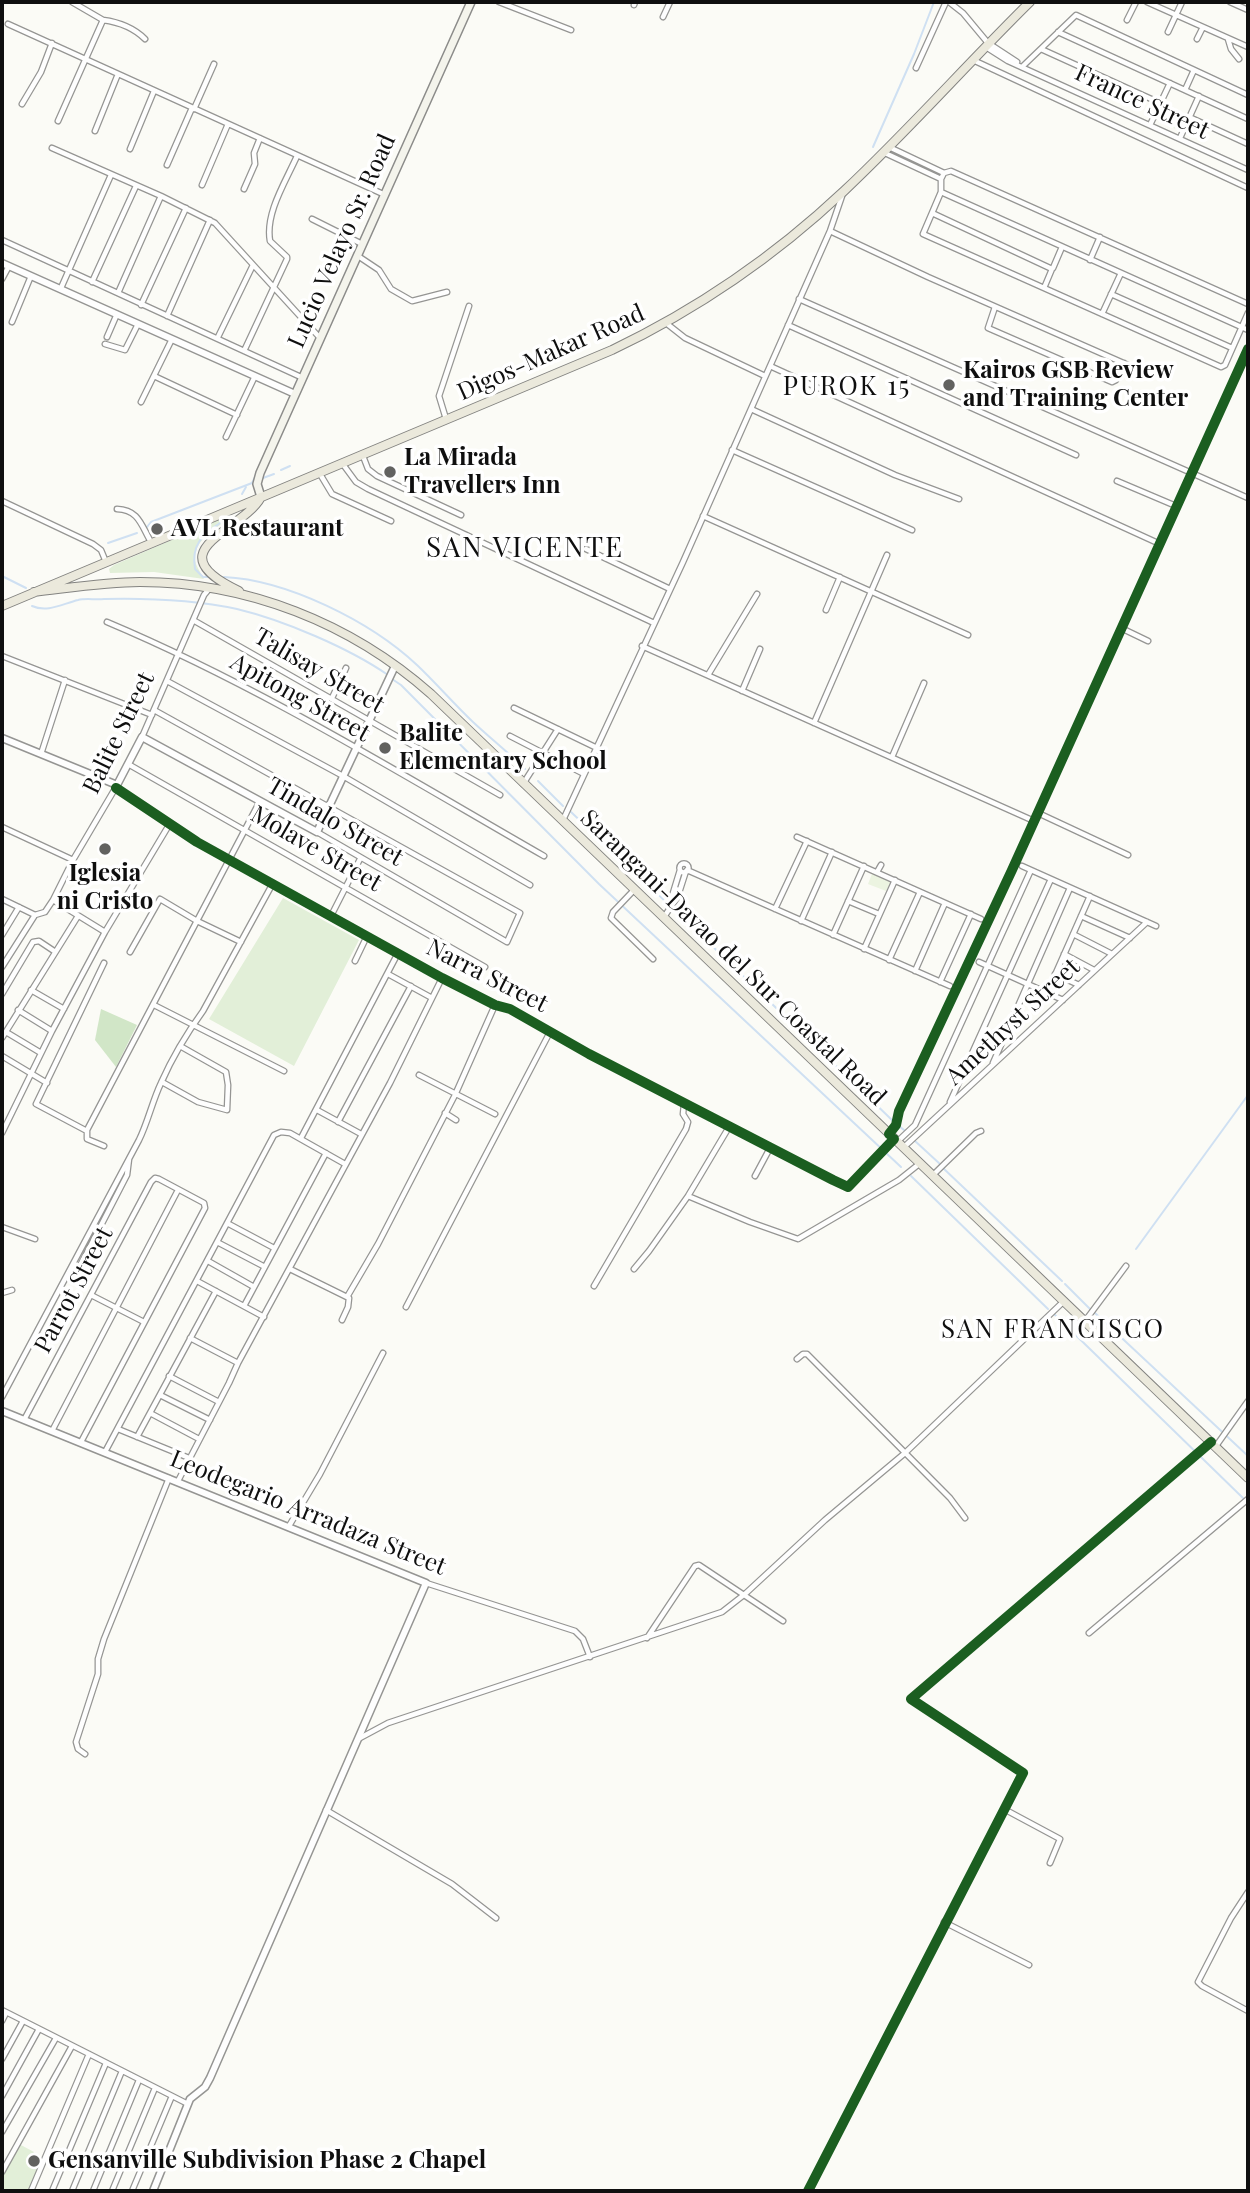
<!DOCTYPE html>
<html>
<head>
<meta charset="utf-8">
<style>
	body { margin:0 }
	#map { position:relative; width:1250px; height:2193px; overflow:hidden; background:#fbfbf6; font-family:"Playfair Display",serif }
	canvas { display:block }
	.frame { position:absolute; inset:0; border:4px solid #0f0f0f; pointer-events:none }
</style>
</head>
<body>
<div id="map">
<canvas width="1250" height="2193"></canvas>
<div class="frame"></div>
</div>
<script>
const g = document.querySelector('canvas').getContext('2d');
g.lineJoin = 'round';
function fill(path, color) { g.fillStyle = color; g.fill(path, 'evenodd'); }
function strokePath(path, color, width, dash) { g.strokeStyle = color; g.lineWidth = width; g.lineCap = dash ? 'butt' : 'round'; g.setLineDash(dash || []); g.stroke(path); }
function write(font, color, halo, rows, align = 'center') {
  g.font = font + ' "Playfair Display",serif'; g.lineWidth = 7; g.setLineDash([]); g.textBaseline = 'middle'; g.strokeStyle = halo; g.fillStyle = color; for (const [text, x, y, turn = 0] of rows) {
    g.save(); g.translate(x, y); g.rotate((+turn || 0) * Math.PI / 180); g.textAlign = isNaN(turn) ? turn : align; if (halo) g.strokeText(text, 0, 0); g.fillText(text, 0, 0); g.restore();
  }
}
const green = new Path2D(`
	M220 519 224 520 223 523C210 532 191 544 196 564 198 569 202 575 204 579L154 572 110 573 109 569 114 565Z
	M283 898 359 940 294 1066 209 1019Z
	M19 2144 34 2152 27 2164 40 2171 29 2191H6L2 2189V2178Z`);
const forest = new Path2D(`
	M101 1009 137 1025 116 1067 95 1040Z`);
const pitch = new Path2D(`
	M1163 110 1183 119 1178 130 1158 121Z
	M872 874 891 882 886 891 868 884Z`);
const stream = new Path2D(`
	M873 147 914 54 934 2
	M320 330 326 317
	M281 470 290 466
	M263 478 274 474
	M242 494 246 487
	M147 527 151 522 252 483 256 475
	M108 543 137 533
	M2 576 26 588
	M208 577H203L195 569C191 545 202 535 220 523
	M224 577C287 580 370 621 417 665 436 683 454 704 473 722 490 738 509 753 525 769
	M32 606C47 613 62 604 78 600 85 598 96 600 104 599 147 598 195 600 237 609 283 620 349 648 388 675
	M392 679 401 685 599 884 901 1167
	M538 781 563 806
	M571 812 664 900
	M676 911 894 1122
	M899 1126 904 1130
	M915 1141 940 1164
	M943 1168 1062 1281
	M911 1176 1048 1309
	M1136 1249 1248 1095
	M1065 1284 1091 1310
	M1095 1313 1248 1456
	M1054 1314 1244 1499`);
const minor = new Path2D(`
	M499 2 571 30
	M949 2 963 13 988 43 1017 62
	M1147 2 1248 47
	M1230 2 1248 10
	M634 5 635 2
	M663 17 670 2
	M103 20C118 22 134 28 145 39
	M1127 20 1136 2
	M8 24 383 194
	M1058 32 1248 119
	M1168 32 1182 2
	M1197 39 1203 27
	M1228 39 1231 49 1239 59
	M986 47 1008 61 1248 170
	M1041 49 1160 103
	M973 60 1248 188
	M1023 66 1076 15 1248 95
	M916 68 946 2
	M1185 90 1194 70
	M22 104 41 72 52 43
	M194 109 214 64
	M1189 117 1248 144
	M58 121 103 20 72 2
	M1150 125 1170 83
	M95 131 118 74
	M1180 138 1199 96
	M889 147 944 173
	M52 148 161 196 215 223 320 338
	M130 149 154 91
	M885 153 941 179
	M167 165 192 108
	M202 185 228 124
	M244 189 255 164 254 153 260 138
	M941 192 1248 330
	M932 213 1052 269 1044 288
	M312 219 362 244
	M830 231 928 277 1137 369
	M2 240 303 378
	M358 256 379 270 391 289 412 301 447 292
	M1090 260 1100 237
	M1053 268 1062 247
	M2 279 9 266
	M92 282 136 186
	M61 288 111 175
	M118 293 161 196
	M1111 294 1232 348
	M799 299 1248 498
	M1248 304 951 171 944 173 941 179V192L923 234 1221 367 1225 365 1248 313
	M141 305 186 208
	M995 307 988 328 1112 382 1116 380 1124 363
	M1102 314 1121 273
	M167 316 210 220
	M12 322 31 276
	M666 323 685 338 765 376
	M788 325 1076 455
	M107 337 117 314
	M218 337 253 265
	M105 344 125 350 138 324
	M244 351 287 259V257L270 241C265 213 286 181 297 156
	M770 366 1160 544
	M154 376 237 415
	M141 402 172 339
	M751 409 895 475 959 499
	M446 419 439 396 469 306
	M226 437 255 376
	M732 450 912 530
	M363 456 368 469 377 476 461 515
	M342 463 356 482 368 489 654 623
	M320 474 332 494 391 521
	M1117 481 1176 506
	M2 501 93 544 101 550 106 562
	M117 509C139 510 141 525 151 542
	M703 516 968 635
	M586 549 670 589
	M826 610 840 577
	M193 620 500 795
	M107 622C259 686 401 774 544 856
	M1121 628 1148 641
	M642 646 1034 821
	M2 656 152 715
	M708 675 757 594
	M167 681 343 776 530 885
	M742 691 760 649
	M332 698 346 668
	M514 708 597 748
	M154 710 520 913 507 942 317 832
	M814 723 887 555
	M510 736 584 774
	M142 737 204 595 209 589
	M41 754 65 680
	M892 757 924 683
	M128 764 485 967
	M523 784 558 729
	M116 788 197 842 442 978 495 1005 510 1009 589 1054 833 1180 848 1187 894 1139
	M1038 813 1128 855
	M563 820 683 562 830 231 842 196
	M2 827 73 860
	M797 837 981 919
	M679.5 868a4.5 4.5 0 1 1 9 0a4.5 4.5 0 1 1-9 0Z
	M1022 866 1156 926
	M687 870 950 986
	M877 872 881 865
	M634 890 613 912 611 918 653 959
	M2 899 35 915
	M53 900 105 932
	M848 901 879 914
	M669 906 680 870
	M775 909 807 841
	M331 916 360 859
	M1081 916 1130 938
	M664 917 678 896 686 871
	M801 921 832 852
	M1073 934 1112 954
	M2 935 19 907
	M833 935 864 866
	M864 949 895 880
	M130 952 160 899 197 921 241 942
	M1064 954 1094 970
	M889 960 920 892
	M355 961 367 936
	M979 962 1063 1000
	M104 963 36 1104 85 1130H87L260 801
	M2 967 35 915 45 912 53 900 73 860 116 787
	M915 971 945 903
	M388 974 432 998
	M1055 974 1079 985
	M940 982 971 914
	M31 990 64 1009
	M1047 993 1090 896
	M2 994 33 942 39 941 54 951
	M154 1005 284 1071
	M18 1010 52 1031
	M6 1032 41 1053
	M2 1038 78 916
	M2 1056 47 1083
	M993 1063 1070 888
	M419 1075 495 1114
	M162 1082 198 1102 227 1110 228 1085 226 1072 180 1046
	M950 1102 1051 879
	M317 1110 361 1134
	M445 1113 456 1120
	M338 1122 411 986
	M87 1130V1139L104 1146
	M2 1133 52 1031 105 932 169 825
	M889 1134 896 1125 899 1111 1012 870 1248 349
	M301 1138 398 953
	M898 1141 915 1125 1031 870
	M904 1147 1147 922
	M933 1175 976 1133 981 1131
	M755 1176 770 1148
	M688 1196 750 1222 798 1239 899 1180 919 1164
	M227 1223 274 1248
	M2 1227 35 1239
	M217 1242 265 1267
	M208 1261 254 1287
	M290 1269 349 1298 348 1307 342 1320
	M634 1269 649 1251 688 1196 729 1127
	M69 1274 77 1272 127 1175 129 1159
	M197 1281 264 1317
	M594 1286 686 1129 688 1122 683 1114 684 1104
	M2 1293 12 1290
	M91 1295 144 1322
	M347 1297 378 1244 455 1095 495 1005
	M244 1306 326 1153
	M406 1307 550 1032
	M1085 1321 1126 1266
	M190 1338 238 1363
	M797 1359 803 1354H807L950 1498 965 1518
	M169 1376 219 1402
	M160 1395 210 1420
	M2 1397 139 1140C148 1122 152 1102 161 1083 172 1058 187 1033 203 1011L273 883
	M150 1413 199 1439
	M24 1420 151 1182 155 1178 159 1179 204 1203 205 1208 81 1442
	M118 1429 189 1458
	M52 1431 178 1190
	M137 1437 216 1291
	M1216 1446 1248 1401
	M105 1452 274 1135 281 1132 290 1133 345 1164
	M178 1481 229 1383 238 1363 390 1083 442 978
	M289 1526 320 1474 383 1353
	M426 1583 575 1631 583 1639 590 1657
	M1089 1633 1248 1499
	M647 1638 695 1566 699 1565 783 1621
	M360 1738 388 1723 722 1612 745 1594 825 1520 905 1453 1063 1302
	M85 1754 78 1749 76 1742 98 1674V1659L104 1639 169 1478
	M1004 1809 1060 1839 1050 1863
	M326 1810 452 1884 496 1918
	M1248 1892 1231 1918 1198 1982 1202 1986 1248 2011
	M944 1922 1029 1965
	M2 2010 188 2104
	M2 2021 6 2013
	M2 2059 23 2021
	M2 2096 39 2029
	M2 2132 56 2038
	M2 2172 72 2046
	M31 2191 89 2054
	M52 2191 106 2063
	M72 2191 122 2071
	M93 2191 139 2080
	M112 2191 155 2088
	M132 2191 172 2096
	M808 2191 1023 1773 911 1699 1210 1443`);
const tertiary = new Path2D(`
	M2 263 295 394
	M2 738 117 785 142 737 317 832 395 666
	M2 1411 426 1583 210 2078 205 2087 190 2099 153 2191`);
const secondary = new Path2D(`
	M261 497 257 484 260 473 471 2`);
const primary = new Path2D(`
	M239 591C153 550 242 532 261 497
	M34 592C69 588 105 582 140 582 247 582 351 623 431 694L1248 1478
	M2 606 612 350C696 310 776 255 844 191 908 131 967 64 1030 2`);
const cycleway = new Path2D(`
	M116 788 197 842 442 978 495 1005 510 1009 589 1054 833 1180 848 1187 894 1139
	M889 1134 896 1125 899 1111 1012 870 1248 349
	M808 2191 1023 1773 911 1699 1211 1442`);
const markers = [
	[949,385,7,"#626260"],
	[390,472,7,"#626260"],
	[157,529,7,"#626260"],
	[385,748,7,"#626260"],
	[105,849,7,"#626260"],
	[34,2161,7,"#626260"]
];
const streetNames = [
	["France Street",1142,102,25],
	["Lucio Velayo Sr. Road",342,241,-66],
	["Digos-Makar Road",551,353,-24],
	["Talisay Street",319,671,30],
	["Apitong Street",300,698,29],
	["Balite Street",119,733,-64],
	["Tindalo Street",335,822,30],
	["Molave Street",316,849,30],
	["Sarangani-Davao del Sur Coastal Road",733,958,44],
	["Narra Street",487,976,27],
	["Amethyst Street",1013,1022,-43],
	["Parrot Street",74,1290,-62],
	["Leodegario Arradaza Street",308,1513,22]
];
const poiNames = [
	["Kairos GSB Review",963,371],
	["and Training Center",963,399],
	["La Mirada",404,458],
	["Travellers Inn",404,486],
	["AVL Restaurant",171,529],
	["Balite",399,734],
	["Elementary School",399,762],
	["Iglesia",105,874,"center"],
	["ni Cristo",105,902,"center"],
	["Gensanville Subdivision Phase 2 Chapel",48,2161]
];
const neighbourhoodNames = [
	["PUROK 15",847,387],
	["SAN FRANCISCO",1053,1330]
];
const quarterNames = [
	["SAN VICENTE",525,548]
];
fill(green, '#e2efd8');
fill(forest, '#d1e6c7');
fill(pitch, '#ecf4e1');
strokePath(stream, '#cfe0f2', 2);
strokePath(minor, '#959593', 7);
strokePath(tertiary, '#959593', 9);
strokePath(secondary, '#8c8c8a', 10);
strokePath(primary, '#838380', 10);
strokePath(minor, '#fefefe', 4.5);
strokePath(tertiary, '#fefefe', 6);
strokePath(secondary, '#f4f4ec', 7);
strokePath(primary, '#ebe9dc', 8);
strokePath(cycleway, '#1b5e20', 10);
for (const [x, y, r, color] of markers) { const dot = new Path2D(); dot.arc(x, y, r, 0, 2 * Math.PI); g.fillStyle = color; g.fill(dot); strokePath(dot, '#fff', 2.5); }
write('24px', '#0f0f0f', '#fff', streetNames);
write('bold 24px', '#0f0f0f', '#fff', poiNames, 'left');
g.letterSpacing = '2px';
write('26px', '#0f0f0f', '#fff', neighbourhoodNames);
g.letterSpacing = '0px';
g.letterSpacing = '2px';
write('28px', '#0f0f0f', '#fff', quarterNames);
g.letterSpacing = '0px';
</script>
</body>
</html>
